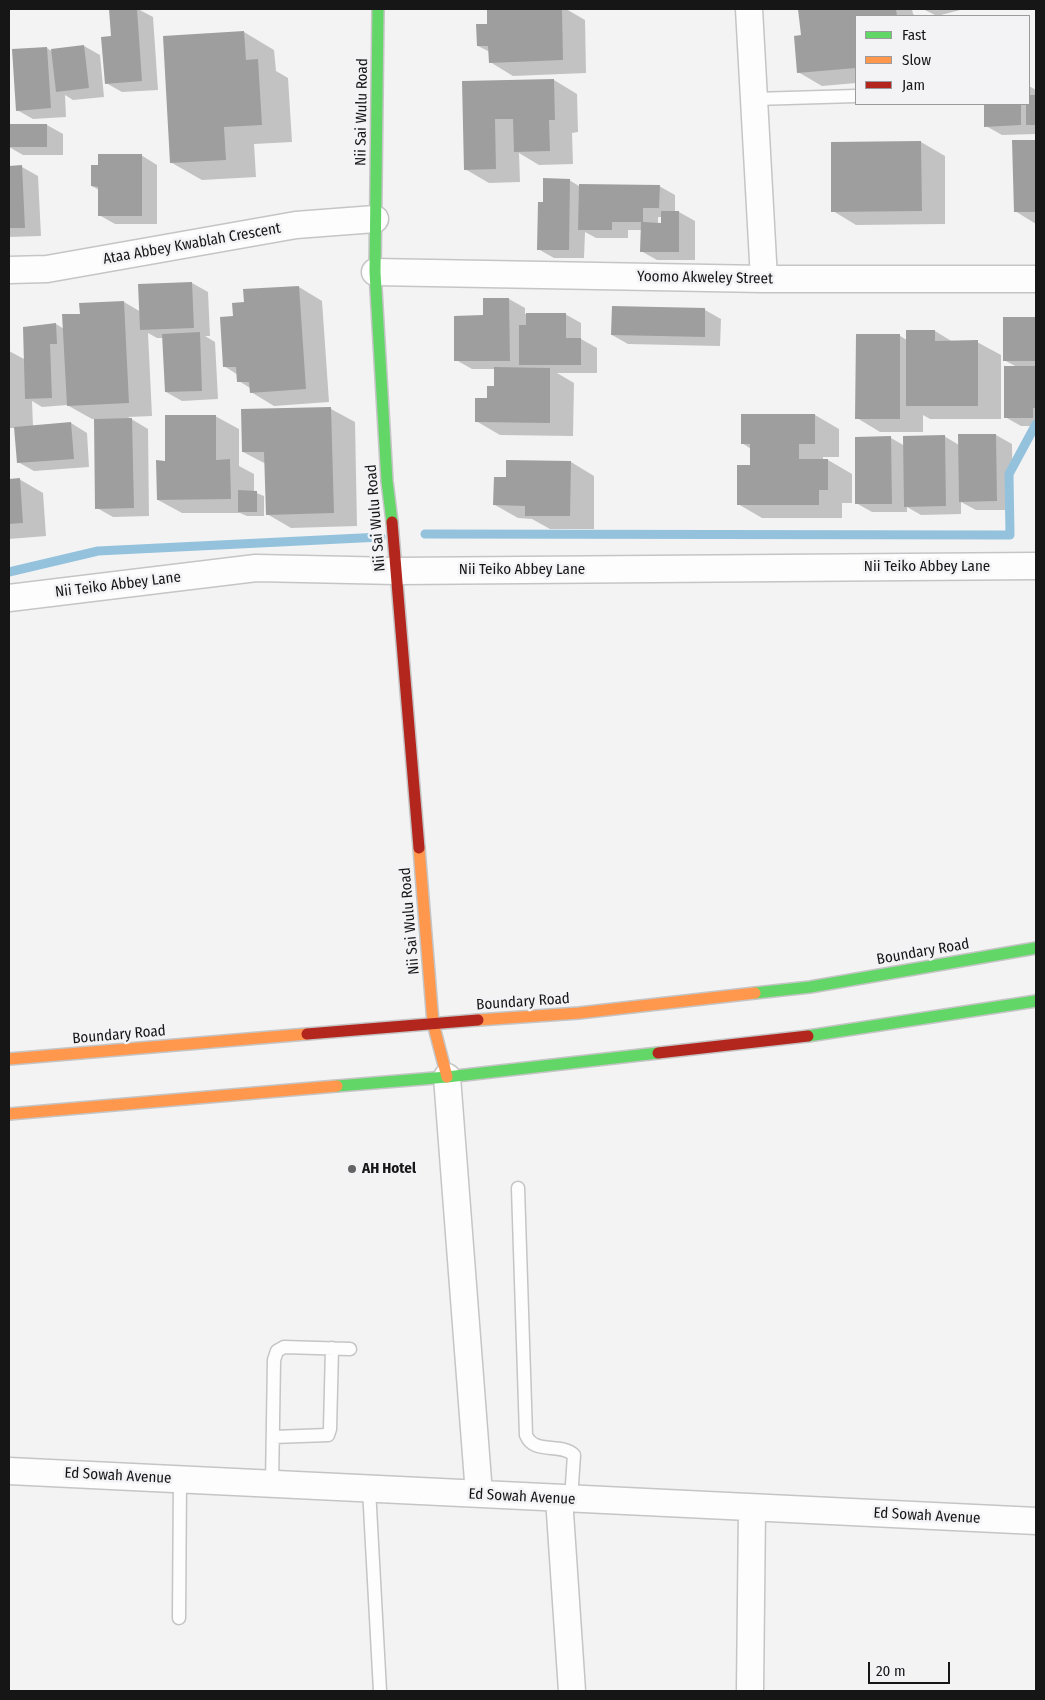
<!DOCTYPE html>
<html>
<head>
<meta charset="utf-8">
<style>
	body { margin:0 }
	#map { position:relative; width:1045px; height:1700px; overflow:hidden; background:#f3f3f4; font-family:"Fira Sans Condensed",sans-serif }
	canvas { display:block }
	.frame { position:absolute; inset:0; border:10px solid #161617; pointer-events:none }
	.legend { position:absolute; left:855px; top:15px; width:175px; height:90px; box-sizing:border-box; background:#f3f2f5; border:1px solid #9b9a9c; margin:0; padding:6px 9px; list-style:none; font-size:15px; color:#161617 }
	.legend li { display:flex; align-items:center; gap:10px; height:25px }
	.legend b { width:25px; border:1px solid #9b9a9c }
	.scale { position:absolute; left:868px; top:1662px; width:82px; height:22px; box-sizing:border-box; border:2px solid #161617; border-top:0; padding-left:6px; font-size:15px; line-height:18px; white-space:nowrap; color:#161617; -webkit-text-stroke:4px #f3f2f5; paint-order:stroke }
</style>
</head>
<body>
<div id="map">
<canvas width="1045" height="1700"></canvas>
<div class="frame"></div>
<ul class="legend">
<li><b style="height:6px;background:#63d668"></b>Fast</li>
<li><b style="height:6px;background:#ff974d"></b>Slow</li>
<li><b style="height:6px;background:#b3261e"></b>Jam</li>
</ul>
<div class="scale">20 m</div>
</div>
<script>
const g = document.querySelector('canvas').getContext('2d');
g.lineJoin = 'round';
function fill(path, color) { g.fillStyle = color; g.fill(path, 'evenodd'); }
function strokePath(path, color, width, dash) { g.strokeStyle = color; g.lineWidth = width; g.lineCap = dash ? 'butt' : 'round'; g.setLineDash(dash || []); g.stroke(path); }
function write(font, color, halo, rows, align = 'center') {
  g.font = font + ' "Fira Sans Condensed",sans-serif'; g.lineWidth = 5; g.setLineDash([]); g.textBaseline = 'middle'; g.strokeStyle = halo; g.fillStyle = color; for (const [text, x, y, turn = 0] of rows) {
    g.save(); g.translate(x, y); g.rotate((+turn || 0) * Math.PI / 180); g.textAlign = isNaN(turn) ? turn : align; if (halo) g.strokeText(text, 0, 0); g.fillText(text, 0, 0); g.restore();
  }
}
const shadow = new Path2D(`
	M138 9 153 17 158 90 122 92 106 83 112 37 111 10Z
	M489 9H566L585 20 586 73 513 76 490 62V52L478 46 489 25Z
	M799 9H912L913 14 916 16H856V83L822 86 798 72 802 37Z
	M923 9H964L937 16Z
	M244 32 274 50 276 71 288 78 292 142 254 144 256 177 202 180 172 163Z
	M84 46 100 55 104 97 73 100 65 95 66 117 33 119 17 110 47 48 53 52Z
	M554 80 577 94 578 132 572 133 573 164 539 165 519 153 520 182 489 183 465 169 463 82Z
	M1029 86 1036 90V134L1002 135 986 126 985 104H1029Z
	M9 125H47L63 134V155H23L9 147Z
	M1036 141V224L1015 211 1014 142Z
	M921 142 945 156V224L856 225 833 211Z
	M141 155 157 165V224H115L99 215V190L92 186 99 166Z
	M9 167H22L38 176 41 236 9 237Z
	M569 180 579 186H659L675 195V212H679L695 221V260H657L641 251 642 230H628V238H596L585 232 584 258H554L538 249 544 203ZM658 217H662L663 224H658Z
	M192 283 208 292 210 336H205L215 342 218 399 182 401 166 392 163 338H157L148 333 152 416 128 417 148 429 149 516 113 517 97 508 96 419H92L67 405 42 407 32 401 33 426 71 423 87 433 89 467 34 471 18 462 15 428H9V351L26 360 25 328 56 324 64 329 81 315 124 302 141 312Z
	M299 287 322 301 329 402 274 406 251 392 250 388 239 381 238 375 224 366 234 318 245 303Z
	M509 299 525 308V314H565L581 323V339L597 348V373H557L574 383 573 436 500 435 476 421 495 387V369H472L456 360 484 316Z
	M705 310 721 319 720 346 628 344 612 335Z
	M1004 318H1036V426H1021L1005 417 1017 367 1004 360Z
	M935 331 953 342H977L1001 355V419H930L923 415V432H880L857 418V335L900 336 907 340Z
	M331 409 355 422 357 526 291 528 267 514 266 464 243 452 242 411Z
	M742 415H815L839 429V457H823V460H828L852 474V503H842V518H762L738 504 752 466 751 449 742 443Z
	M215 416 239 429V466L254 474V492L264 496V516H247L240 513H182L158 500 166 462Z
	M996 435 1012 444 1013 510H976L961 502V514L921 515 907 507V512H872L856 503 891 438 905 446 944 436 959 445Z
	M571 462 594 476V529H550L532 519 518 518 495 505 507 478Z
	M19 479 43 493 46 536 9 539V480Z`);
const stream = new Path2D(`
	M425 534 1010 535 1009 474 1036 424
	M9 572 98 551 381 537`);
const building = new Path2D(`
	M109 9H137L142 81 105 84 101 37 111 36Z
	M487 9H562L563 60 489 63 488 46H477L476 24H487Z
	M798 9H896L897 16H856V68L797 73 794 36 801 35Z
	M244 31 246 60 258 59 262 125 224 127 226 160 170 163 163 36Z
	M84 45 89 88 56 92 51 49Z
	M47 47 51 108 16 111 12 49Z
	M554 79 555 120H549L550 151 514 152 513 119H495L496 169 464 170 462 81Z
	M1029 95H1036V125H1026V104H1029Z
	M984 104H1021V125L984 127Z
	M9 124H47V147H9Z
	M1012 140H1036V212H1014Z
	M921 141 922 211 831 212V142Z
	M98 154H142V216H98V187L91 186V165H98Z
	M22 165 25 228H9V166Z
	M543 178 570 179 569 250H537L538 202H543Z
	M579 184 660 185 659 208H643V222L661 223V211H679V252H640L641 222H612V230H578Z
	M192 282 194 328 140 330 138 284Z
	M299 286 306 389 250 393 249 382H237L236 367H223L220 317 233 316 232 303 244 302 243 289Z
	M483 298H509L510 361H454V316L483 315Z
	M124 301 129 403 67 406 62 314H80L79 303Z
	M612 306 705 308V337L611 335Z
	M526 313H566V338H581V365H519V325H526Z
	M1003 317H1036V361H1003Z
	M56 323 57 344H50L52 398 25 399 23 327Z
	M906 330H935V341L978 340V406H906Z
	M200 332 202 391 165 392 162 334Z
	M856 334H900V419H855Z
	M1004 366H1036V408H1033V418H1004Z
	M494 367 550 368V423L475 422V398H487V386H494Z
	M331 407 334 513 266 515 264 452H242L241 409Z
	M741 414H815V444H799V459H828V490H819V505H737V465H750V444H741Z
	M165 415H216V460L230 459 231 499 157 500 156 460 165 461Z
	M132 418 134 508 95 509 94 419Z
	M71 422 74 459 17 463 14 427Z
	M958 434H996L997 501 959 502Z
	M945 435 946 506 904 507 903 436Z
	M891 436 892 504H855V437Z
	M506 460 571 461 570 516H525V506L493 505 494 477H506Z
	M20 478 23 523 9 524V479Z
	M238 490 257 491V512H238Z`);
const lane = new Path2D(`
	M754 99 856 96
	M518 1188 526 1435C534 1455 560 1442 574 1455L571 1499
	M273 1437 328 1435 330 1429 332 1348
	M272 1484 274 1360 277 1351 284 1347 350 1349
	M369 1489 380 1691
	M179 1618 180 1479`);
const street = new Path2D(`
	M749 9 764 279
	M9 270 47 269 296 225 375 219
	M375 272 764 279H1036
	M9 598 256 568 397 571 1036 566
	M447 1077 479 1494
	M9 1471 1036 1521
	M559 1498 572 1691
	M750 1691 752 1508`);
const fast = new Path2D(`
	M378 9 375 272 387 481 392 522
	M755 993 810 987 1036 948
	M808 1036 1036 1001
	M337 1086 447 1077 658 1053`);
const slow = new Path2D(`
	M419 848 433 1023 447 1077
	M478 1020 579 1013 755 993
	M9 1059 307 1034
	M9 1114 337 1086`);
const jam = new Path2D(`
	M392 522 419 848
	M307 1034 478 1020
	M658 1053 808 1036`);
const markers = [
	[352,1169,5,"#636364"]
];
const streetNames = [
	["Nii Sai Wulu Road",362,112,-89],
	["Ataa Abbey Kwablah Crescent",192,244,-10],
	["Yoomo Akweley Street",705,278,1],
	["Nii Sai Wulu Road",376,518,-95],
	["Nii Teiko Abbey Lane",927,567],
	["Nii Teiko Abbey Lane",522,570],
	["Nii Teiko Abbey Lane",118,585,-7],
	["Nii Sai Wulu Road",410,921,-95],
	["Boundary Road",923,952,-10],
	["Boundary Road",523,1002,-4],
	["Boundary Road",119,1035,-5],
	["Ed Sowah Avenue",118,1476,3],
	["Ed Sowah Avenue",522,1497,3],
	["Ed Sowah Avenue",927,1516,3]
];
const poiNames = [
	["AH Hotel",362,1169]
];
fill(shadow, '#0003');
strokePath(stream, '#94c2dc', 9);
fill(building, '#9e9e9e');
strokePath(lane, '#c5c5c6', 15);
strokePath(street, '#c5c5c6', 29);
strokePath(fast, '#c5c5c6', 14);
strokePath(slow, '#c5c5c6', 14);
strokePath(jam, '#c5c5c6', 14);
strokePath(lane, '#fdfdfd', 12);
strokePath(street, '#fdfdfd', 26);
strokePath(fast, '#63d668', 11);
strokePath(slow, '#ff974d', 11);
strokePath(jam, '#b3261e', 11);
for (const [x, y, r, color] of markers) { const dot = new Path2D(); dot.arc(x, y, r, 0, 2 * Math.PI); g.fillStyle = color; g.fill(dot); strokePath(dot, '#f3f2f5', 2); }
write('15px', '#161617', '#f3f2f5', streetNames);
write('bold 15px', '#161617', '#f3f2f5', poiNames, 'left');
</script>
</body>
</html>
